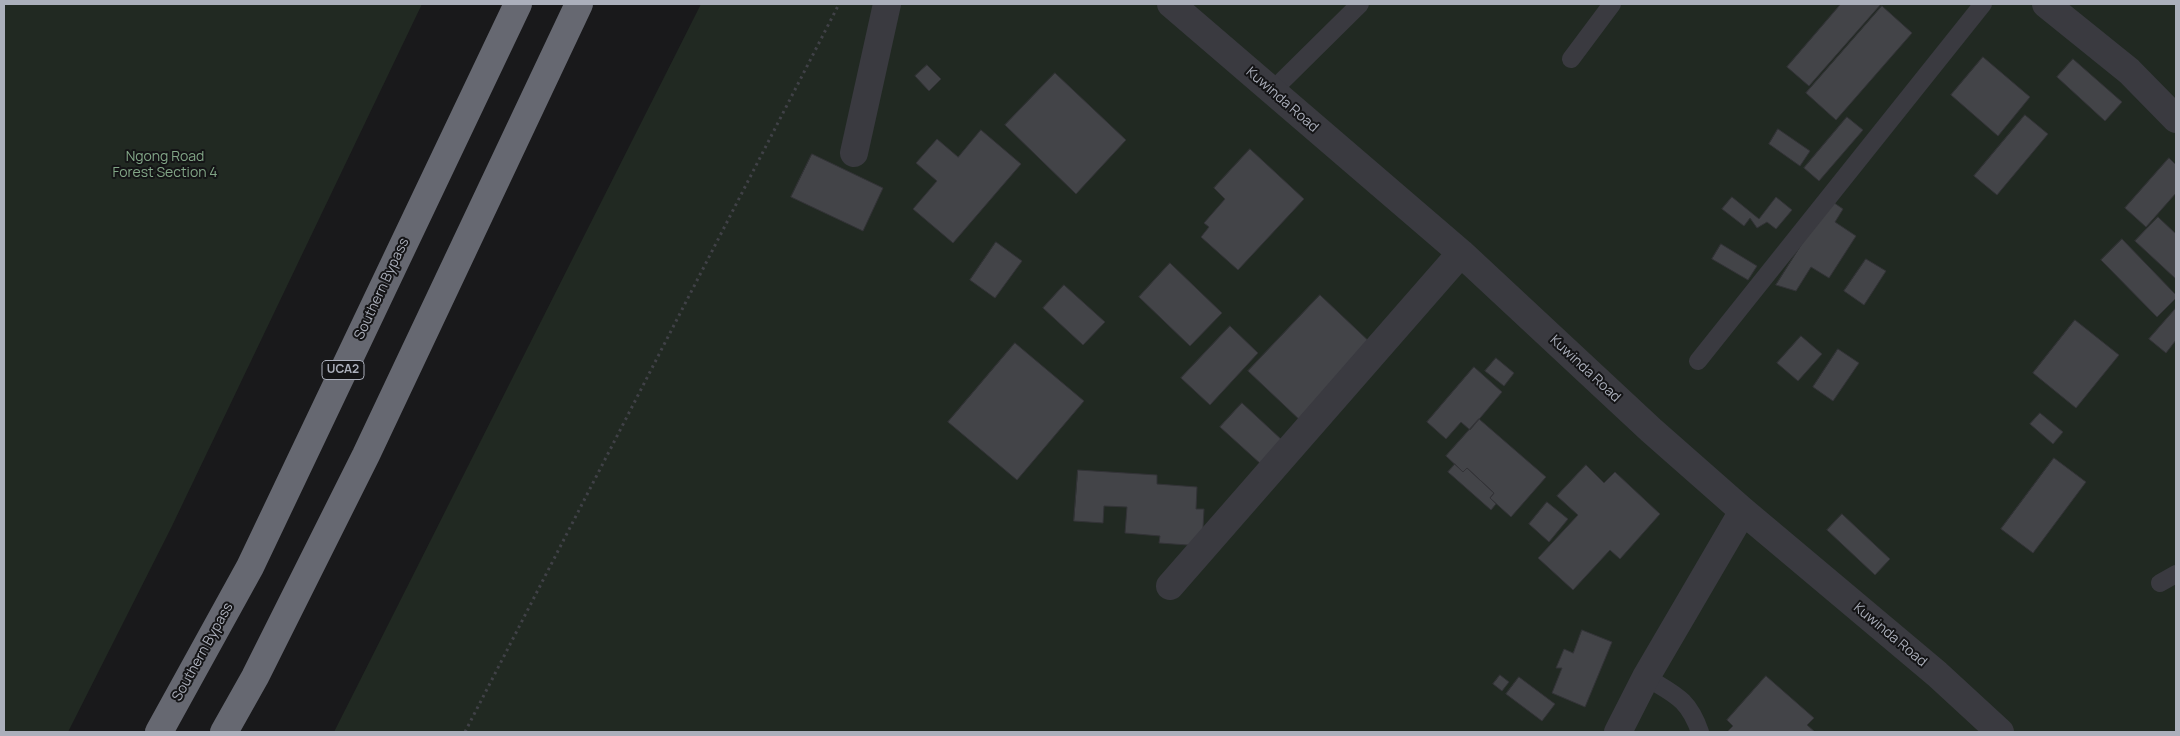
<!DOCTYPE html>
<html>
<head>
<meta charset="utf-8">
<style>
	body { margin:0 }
	#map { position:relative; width:2180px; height:736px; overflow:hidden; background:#19191b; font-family:Manrope,sans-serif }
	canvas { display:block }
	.frame { position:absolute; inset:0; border:5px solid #abafbb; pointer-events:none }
</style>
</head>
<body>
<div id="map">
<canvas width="2180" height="736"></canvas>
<div class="frame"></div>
</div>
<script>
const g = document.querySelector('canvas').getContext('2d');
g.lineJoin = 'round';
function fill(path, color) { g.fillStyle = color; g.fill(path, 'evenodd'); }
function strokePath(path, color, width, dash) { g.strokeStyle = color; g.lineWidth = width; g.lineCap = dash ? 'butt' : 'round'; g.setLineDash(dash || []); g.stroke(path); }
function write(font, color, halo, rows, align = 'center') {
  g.font = font + ' Manrope,sans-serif'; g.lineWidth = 4; g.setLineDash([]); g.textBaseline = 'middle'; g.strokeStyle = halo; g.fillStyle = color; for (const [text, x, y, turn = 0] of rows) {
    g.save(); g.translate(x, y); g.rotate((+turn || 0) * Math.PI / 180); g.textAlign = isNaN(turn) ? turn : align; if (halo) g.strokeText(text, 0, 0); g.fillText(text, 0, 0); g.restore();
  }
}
const green = new Path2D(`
	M4 4H422L171 528 68 732H4Z
	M701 4H2176V732H334Z`);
const building = new Path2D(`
	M1841 4H1881L1809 86 1787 67Z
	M1882 6 1912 33 1836 120 1806 93Z
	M1983 57 2030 97 1998 136 1951 95Z
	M2073 59 2122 102 2105 121 2057 77Z
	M927 65 941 79 929 91 915 76Z
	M1055 73 1126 140 1076 194 1005 125Z
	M2025 115 2048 134 1997 195 1974 176Z
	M1847 117 1863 130 1819 181 1804 168Z
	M1778 129 1810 151 1800 166 1769 144Z
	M981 130 1021 164 953 243 913 209 937 181 916 163 937 139 958 157Z
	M1250 149 1304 199 1238 270 1201 237 1209 227 1204 223 1225 199 1214 188Z
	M812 154 883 188 863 231 791 197Z
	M2169 158 2176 165V193L2146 227 2125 208Z
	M1732 197 1759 219 1776 197 1792 210 1776 229 1767 222 1757 228 1750 218 1744 226 1722 209Z
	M1830 200 1843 209 1835 222 1856 236 1829 278 1811 267 1796 291 1776 285Z
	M2158 217 2176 234V279L2135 241Z
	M2122 239 2176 295V298L2157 317 2101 260Z
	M996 242 1022 261 995 298 970 280Z
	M1721 244 1757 266 1748 280 1712 259Z
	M1866 259 1886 271 1864 305 1844 291Z
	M1170 263 1222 313 1190 346 1139 297Z
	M1064 285 1105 322 1083 345 1043 308Z
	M1320 295 1375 347 1303 423 1248 371Z
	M2176 308V340L2166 353 2149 339Z
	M2075 320 2119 355 2076 408 2033 373Z
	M1230 326 1258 353 1210 405 1181 378Z
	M1801 336 1822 354 1798 381 1777 363Z
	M1015 343 1084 401 1017 480 948 422Z
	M1838 349 1859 363 1833 401 1813 387Z
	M1496 358 1514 373 1504 386 1485 371Z
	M1474 367 1502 392 1470 430 1461 422 1446 439 1427 422Z
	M1242 403 1283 441 1262 465 1220 427Z
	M2040 413 2063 432 2053 444 2030 424Z
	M1479 419 1546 477 1511 517 1490 498 1494 493 1467 468 1463 472 1446 456Z
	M2054 458 2086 482 2033 553 2001 529Z
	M1455 464 1463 472 1467 468 1494 493 1490 498 1496 504 1491 510 1448 472Z
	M1586 465 1604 483 1615 472 1660 514 1620 559 1610 550 1573 590 1538 558 1578 515 1557 496Z
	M1078 470 1157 475V484L1197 487 1196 509H1204L1202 546 1159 543 1160 536 1125 533 1127 507 1104 506 1103 523 1074 521Z
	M1547 502 1568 519 1549 542 1529 524Z
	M1842 514 1890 559 1875 575 1827 530Z
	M1582 630 1612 642 1585 707 1552 693 1562 668H1556L1564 649 1573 653Z
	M1500 675 1509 682 1502 691 1493 684Z
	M1766 676 1814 718 1807 725 1815 732H1727L1733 726 1727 720Z
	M1519 677 1555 704 1542 721 1506 694Z`);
const path = new Path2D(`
	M465 732 839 4`);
const lane = new Path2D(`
	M1571 59 1612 4
	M1272 91 1360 4
	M1698 361 1983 4
	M2160 583 2176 574
	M1646 677C1675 695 1688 698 1700 732`);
const street = new Path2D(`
	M1171 4 1461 253 1651 430 1743 511 1937 674 2000 732
	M2046 4 2129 71 2176 119
	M854 153 887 4
	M1170 586 1461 253
	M1618 732 1646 677 1743 511`);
const highway = new Path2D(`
	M159 732 250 567 518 4
	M224 732 255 677 366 455 579 4`);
const shields = [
	[343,370,42]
];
const shieldNames = [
	["UCA2",343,370]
];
const streetNames = [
	["Kuwinda Road",1282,100,41],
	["Southern Bypass",382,289,-65],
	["Kuwinda Road",1585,369,43],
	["Kuwinda Road",1890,635,40],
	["Southern Bypass",203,652,-61]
];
const parkNames = [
	["Ngong Road",165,157],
	["Forest Section 4",165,173]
];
fill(green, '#212922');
fill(building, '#434448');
strokePath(building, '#333337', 1);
strokePath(path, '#404147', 3, [2.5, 4]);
strokePath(lane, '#3a3a40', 18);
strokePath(street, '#3a3a40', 28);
strokePath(highway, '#666871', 28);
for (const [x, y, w] of shields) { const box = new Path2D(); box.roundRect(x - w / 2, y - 9.5, w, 19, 4); g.fillStyle = '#141416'; g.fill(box); strokePath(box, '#abafbb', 1); }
write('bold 12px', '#abafbb', null, shieldNames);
write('14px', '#abafbb', '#141416', streetNames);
write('14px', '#82a687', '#141416', parkNames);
</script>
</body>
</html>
